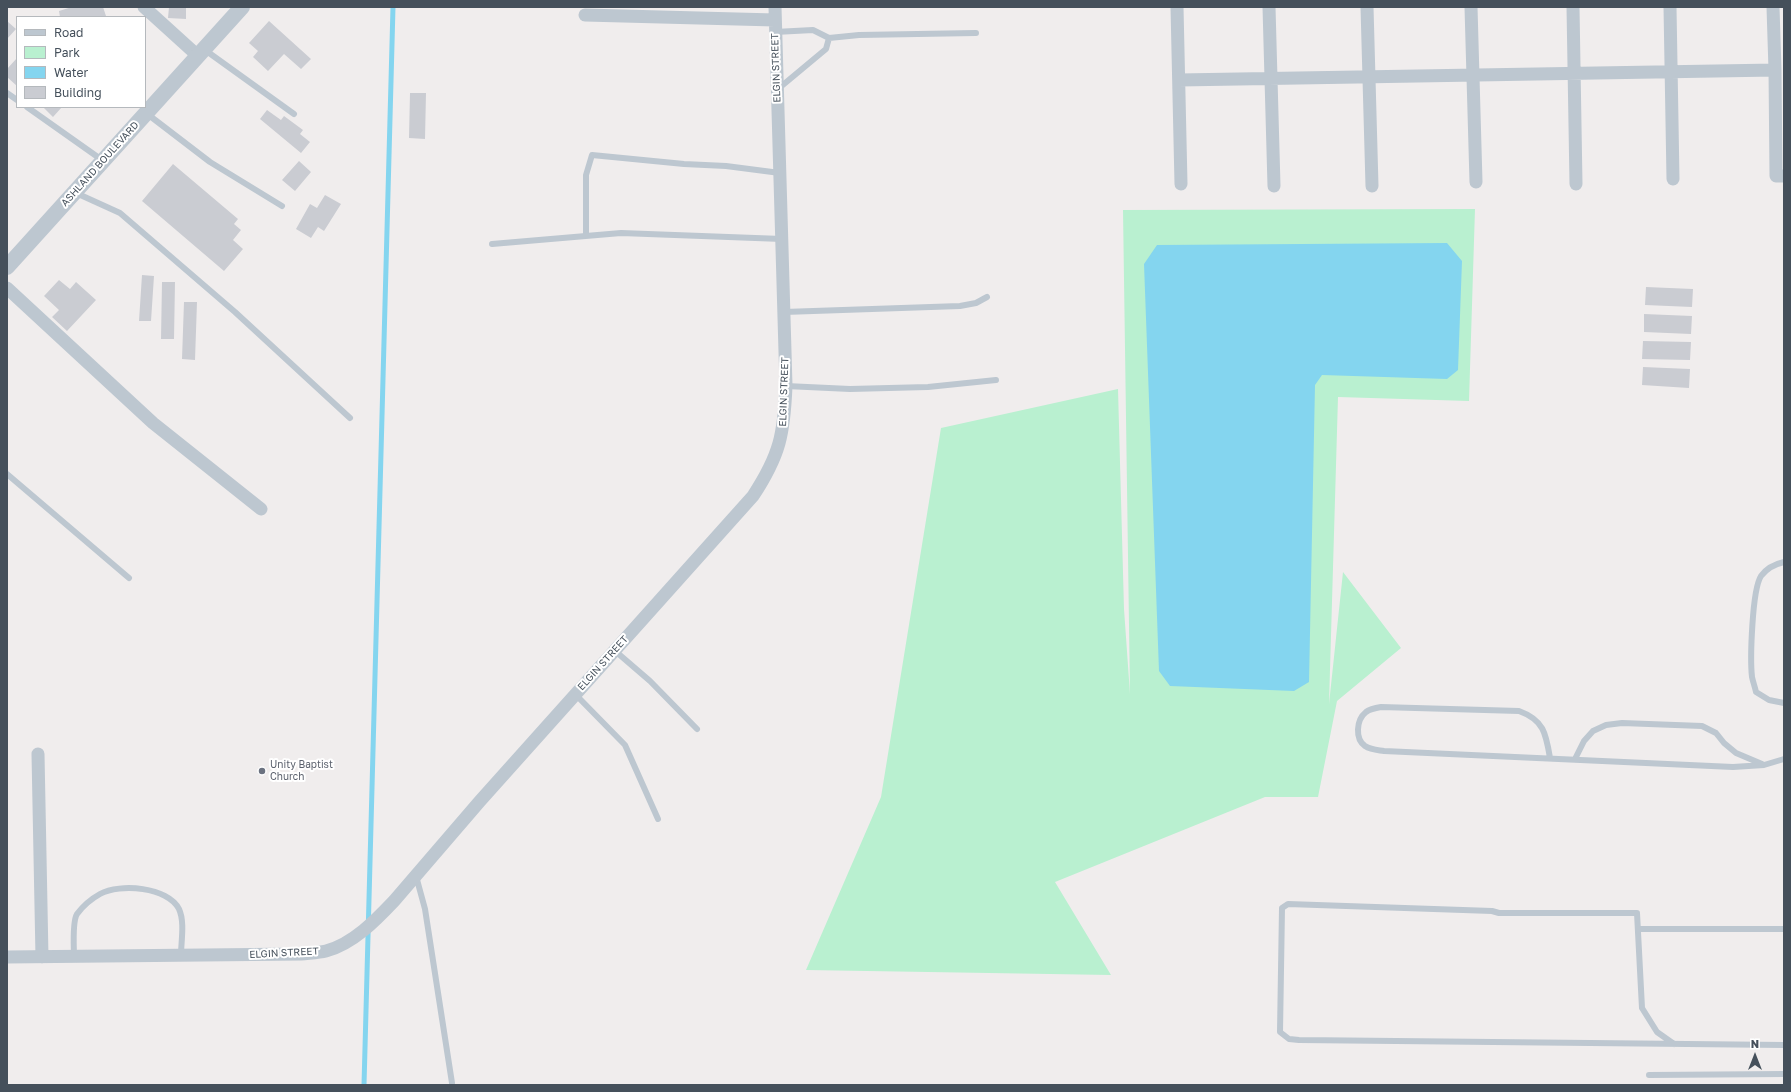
<!DOCTYPE html>
<html>
<head>
<meta charset="utf-8">
<style>
	body { margin:0 }
	#map { position:relative; width:1791px; height:1092px; overflow:hidden; background:#f0eded; font-family:"Golos Text",sans-serif }
	canvas { display:block }
	.frame { position:absolute; inset:0; border:8px solid #45505b; pointer-events:none }
	.legend { position:absolute; left:16px; top:16px; width:130px; height:92px; box-sizing:border-box; background:#fff; border:1px solid #b5b9bd; margin:0; padding:5px 7px; list-style:none; font-size:12px; color:#45505b }
	.legend li { display:flex; align-items:center; gap:8px; height:20px }
	.legend b { width:20px; border:1px solid #b5b9bd }
	.north { position:absolute; left:1735px; top:1036px; width:40px; height:40px; -webkit-text-stroke:3px #fff; paint-order:stroke; rotate:0deg; font-size:11px; font-weight:700; line-height:16px; text-align:center; color:#45505b }
	.north::after { content:''; display:block; margin:auto; width:14px; height:18px; background:#45505b; clip-path:polygon(50% 0,100% 100%,50% 72%,0 100%) }
</style>
</head>
<body>
<div id="map">
<canvas width="1791" height="1092"></canvas>
<div class="frame"></div>
<ul class="legend">
<li><b style="height:5px;background:#bdc7d0"></b>Road</li>
<li><b style="height:11px;background:#b9f0d0"></b>Park</li>
<li><b style="height:11px;background:#84d5ef"></b>Water</li>
<li><b style="height:11px;background:#caccd2"></b>Building</li>
</ul>
<div class="north">N</div>
</div>
<script>
const g = document.querySelector('canvas').getContext('2d');
g.lineJoin = 'round';
function fill(path, color) { g.fillStyle = color; g.fill(path, 'evenodd'); }
function strokePath(path, color, width, dash) { g.strokeStyle = color; g.lineWidth = width; g.lineCap = dash ? 'butt' : 'round'; g.setLineDash(dash || []); g.stroke(path); }
function write(font, color, halo, rows, align = 'center') {
  g.font = font + ' "Golos Text",sans-serif'; g.lineWidth = 4; g.setLineDash([]); g.textBaseline = 'middle'; g.strokeStyle = halo; g.fillStyle = color; for (const [text, x, y, turn = 0] of rows) {
    g.save(); g.translate(x, y); g.rotate((+turn || 0) * Math.PI / 180); g.textAlign = isNaN(turn) ? turn : align; if (halo) g.strokeText(text, 0, 0); g.fillText(text, 0, 0); g.restore();
  }
}
const green = new Path2D(`
	M1475 209 1469 401 1338 397 1329 704 1343 572 1401 648 1337 701 1318 797H1265L1055 882 1111 975 806 970 881 797 941 428 1118 389 1124 609 1130 694 1123 210Z`);
const water = new Path2D(`
	M1447 243 1462 261 1458 370 1447 379 1322 375 1315 385 1309 682 1294 691 1170 686 1159 671 1144 264 1157 245Z`);
const stream = new Path2D(`
	M364 1085 393 7`);
const building = new Path2D(`
	M72 7H103L106 16 60 17 59 11Z
	M169 7H186V19L168 18Z
	M7 21 16 29 7 39Z
	M269 21 311 59 301 69 284 54 268 71 253 57 258 51 249 43Z
	M17 58V86L7 77V69Z
	M410 93H426L425 139 409 138Z
	M43 107H62L53 117Z
	M267 110 281 120 284 116 303 130 300 134 310 142 301 153 260 119Z
	M299 161 311 172 295 191 282 180Z
	M173 164 238 219 234 224 241 230 233 240 243 249 224 271 142 201Z
	M325 195 341 204 324 231 318 227 311 238 296 229 310 204 317 208Z
	M142 275 154 276 151 321H139Z
	M59 280 70 289 76 282 96 300 67 331 52 317 59 310 44 296Z
	M162 282H175L174 339H161Z
	M1646 287 1693 289 1692 307 1645 305Z
	M184 302H197L195 360 182 359Z
	M1644 314 1692 316 1691 334 1644 332Z
	M1643 341 1691 342 1690 360 1642 359Z
	M1643 367 1690 369 1689 388 1642 385Z`);
const service = new Path2D(`
	M775 32 813 30 829 38 859 35 976 33
	M205 50 294 114
	M778 89 826 49 829 38
	M7 93 17 100
	M27 107 102 160
	M146 113 210 162 282 206
	M76 193 120 213 235 312 350 418
	M586 235V175L592 155 684 164 726 166 780 173
	M492 244 621 233 782 239
	M784 312 960 306 976 303 987 297
	M786 386 850 389 928 387 996 380
	M7 474 129 578
	M1784 562C1775 564 1767 568 1761 576 1752 590 1750 659 1752 677 1753 682 1755 687 1756 692L1769 700 1784 703
	M614 650 650 681 697 729
	M575 694 625 745 658 819
	M1550 758C1546 734 1544 720 1519 711L1381 707C1375 708 1370 709 1366 712 1356 720 1355 739 1365 746 1371 750 1378 750 1384 751L1733 767 1764 765 1784 759
	M1575 759 1584 741 1593 731 1606 725 1622 723 1702 726 1716 733 1724 743 1736 753 1762 764
	M416 876 425 909 452 1083
	M1638 929H1784
	M74 957C74 947 72 922 77 914 83 906 91 899 100 894 120 883 168 887 179 909 185 922 181 942 181 955
	M1674 1044 1657 1032 1642 1008 1637 913H1499L1492 911 1288 904 1282 908 1280 1032 1289 1039 1299 1040 1784 1045
	M1649 1075 1784 1074`);
const minor = new Path2D(`
	M144 7 198 56
	M1177 7 1181 184
	M1269 7 1274 186
	M1367 7 1372 186
	M1471 7 1476 182
	M1573 7 1576 184
	M1670 7 1673 179
	M1773 7 1775 70
	M585 15 775 20
	M1179 80 1775 70 1776 176H1784
	M7 288 153 423 261 509
	M38 754 42 957
	M7 957 301 954C309 953 318 953 326 951 353 944 376 920 394 901L480 801 753 496C780 455 784 434 786 386L775 7`);
const tertiary = new Path2D(`
	M7 267 242 7`);
const markers = [
	[262,771,4,"#6b7280"]
];
const streetNames = [
	["ELGIN STREET",776,68,-92],
	["ASHLAND BOULEVARD",100,164,-48],
	["ELGIN STREET",784,392,-88],
	["ELGIN STREET",603,663,-48],
	["ELGIN STREET",284,953,-3]
];
const worshipNames = [
	["Unity Baptist",270,765],
	["Church",270,777]
];
fill(green, '#b9f0d0');
fill(water, '#84d5ef');
strokePath(stream, '#84d5ef', 5);
fill(building, '#caccd2');
strokePath(service, '#bdc7d0', 6);
strokePath(minor, '#bdc7d0', 13);
strokePath(tertiary, '#bdc7d0', 16);
for (const [x, y, r, color] of markers) { const dot = new Path2D(); dot.arc(x, y, r, 0, 2 * Math.PI); g.fillStyle = color; g.fill(dot); strokePath(dot, '#fff', 1.5); }
write('10px', '#45505b', '#fff', streetNames);
write('10px', '#5b616d', '#fff', worshipNames, 'left');
</script>
</body>
</html>
